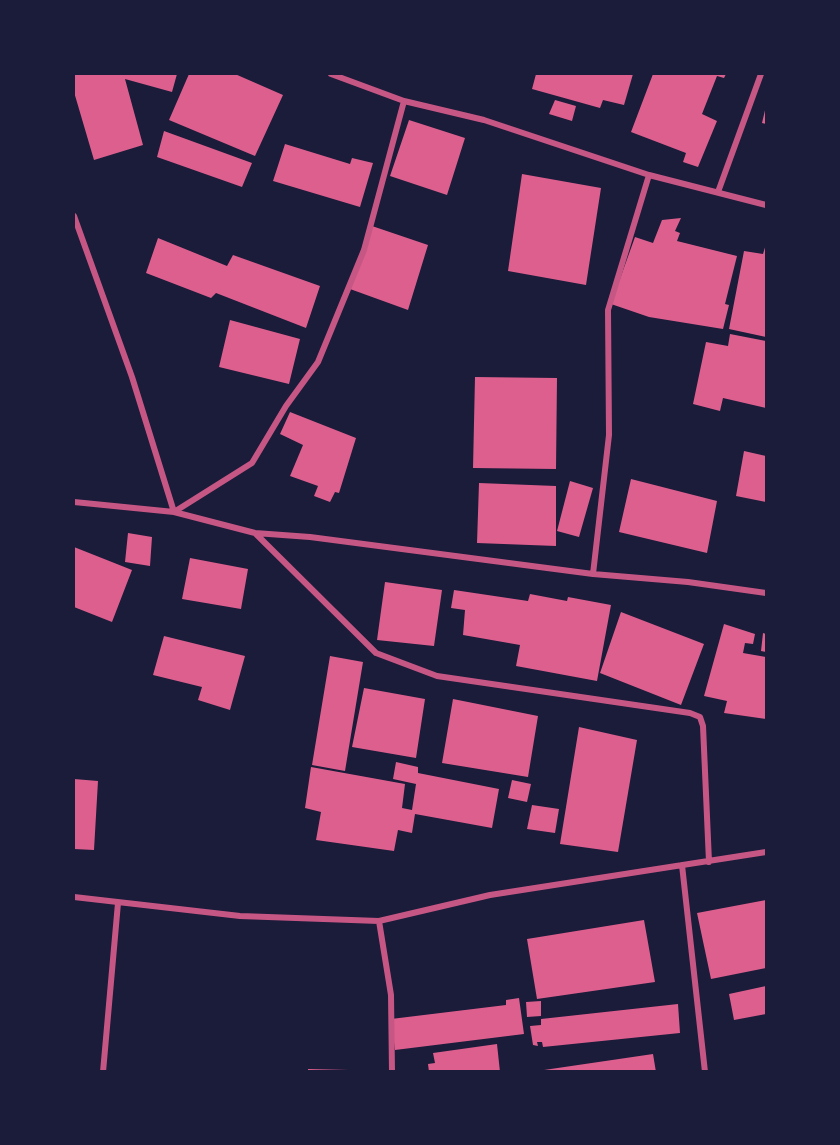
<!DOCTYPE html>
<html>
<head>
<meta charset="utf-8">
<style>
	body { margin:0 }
	#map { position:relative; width:840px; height:1145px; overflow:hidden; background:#1b1b3a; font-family:"Work Sans",sans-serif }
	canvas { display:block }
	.frame { position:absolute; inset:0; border:75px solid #1b1b3a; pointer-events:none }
</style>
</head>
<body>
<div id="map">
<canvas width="840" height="1145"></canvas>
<div class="frame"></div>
</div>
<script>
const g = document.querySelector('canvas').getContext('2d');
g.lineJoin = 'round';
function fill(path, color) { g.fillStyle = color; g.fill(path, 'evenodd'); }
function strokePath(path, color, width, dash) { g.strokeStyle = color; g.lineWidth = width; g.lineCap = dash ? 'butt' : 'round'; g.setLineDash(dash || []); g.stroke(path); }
const building = new Path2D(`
	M74 74H177L172 92 125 79 143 145 94 160 74 92Z
	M189 74H235L283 95 255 156 169 120Z
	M536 74H633L624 105 603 100 600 108 532 89Z
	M653 74H726L724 78 717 76 702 114 717 121 698 167 683 162 686 153 631 132Z
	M555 100 576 106 572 121 549 114Z
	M766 106V124L762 123Z
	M409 120 465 138 447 195 390 176Z
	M164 131 252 163 242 187 157 157Z
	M285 144 350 164 352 158 373 163 360 207 273 181Z
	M522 174 601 188 586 285 508 271Z
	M681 218 675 231 680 233 677 241 737 256 725 304 729 305 723 329 649 317 611 304 635 237 653 243 662 220Z
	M372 226 428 245 408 310 350 289Z
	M158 238 227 266 233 255 320 286 306 328 216 293 211 298 146 273Z
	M766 244V337L729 329 744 251 763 254Z
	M230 320 300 339 289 384 219 367Z
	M730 334 766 341V408L723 398 720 411 693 404 706 342 728 346Z
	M475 377 557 378 556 469 473 468Z
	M290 412 356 438 339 493 335 492 330 502 314 496 318 486 290 476 303 445 280 434Z
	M744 451 766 456V502L736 496Z
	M631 479 717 501 707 553 619 532Z
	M570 481 593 488 579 537 557 531Z
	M479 483 556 486V546L477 543Z
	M128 533 152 537 150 566 125 562Z
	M74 547 132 570 112 622 74 607Z
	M190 558 248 569 241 609 182 599Z
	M385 582 442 590 434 646 377 640Z
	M454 590 528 601 530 594 567 601 568 597 611 605 597 681 516 666 520 645 463 635 465 610 451 608Z
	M621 612 704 644 681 705 600 673Z
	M724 624 755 634 753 644 745 643 743 653 766 657V719L724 713 727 701 704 696Z
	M763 633 766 634V652L761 651Z
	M164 636 245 656 230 710 198 700 202 687 153 675Z
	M330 656 363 662 345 771 312 765Z
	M364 688 425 699 416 758 352 747Z
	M453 699 538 716 528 777 442 763Z
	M579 727 637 740 618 852 560 844Z
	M396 762 418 767V773L499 789 492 828 415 814 412 833 398 830 394 851 316 840 321 812 305 808 311 767 405 784 402 808 412 810 416 784 393 779Z
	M74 779 98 781 94 850 74 849Z
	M512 780 531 784 527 802 508 798Z
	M532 805 559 809 555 833 527 829Z
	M766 900V968L711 979 697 913Z
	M644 920 655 982 537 999 527 939Z
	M766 986V1014L734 1020 729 994Z
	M519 998 524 1034 395 1050 391 1019 506 1005V1000Z
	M541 1001V1016L527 1017 526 1002Z
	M678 1004 680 1033 543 1047 542 1042H537L538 1046 533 1045 530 1026 541 1025V1019Z
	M497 1044 500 1072H429L428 1064 435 1063 433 1053Z
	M653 1054 656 1072H544V1070Z
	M308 1069 349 1070V1072H308Z`);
const minor = new Path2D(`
	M331 74 404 101 484 120 649 175 766 205
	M718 192 761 74
	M74 216 132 377 174 512 255 533 310 537 593 574 688 582 766 593
	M74 502 174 512 252 463 286 406 318 362 364 250 404 101
	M256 534 376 653 437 676 690 713 700 717 703 726 709 862
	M593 574 609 435 608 310 649 175
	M682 865 705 1072
	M74 897 240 916 379 921 490 895 766 852
	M379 921 391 995 392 1072
	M103 1072 118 903`);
fill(building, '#dd5f8e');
strokePath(minor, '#c65784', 6);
</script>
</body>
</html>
